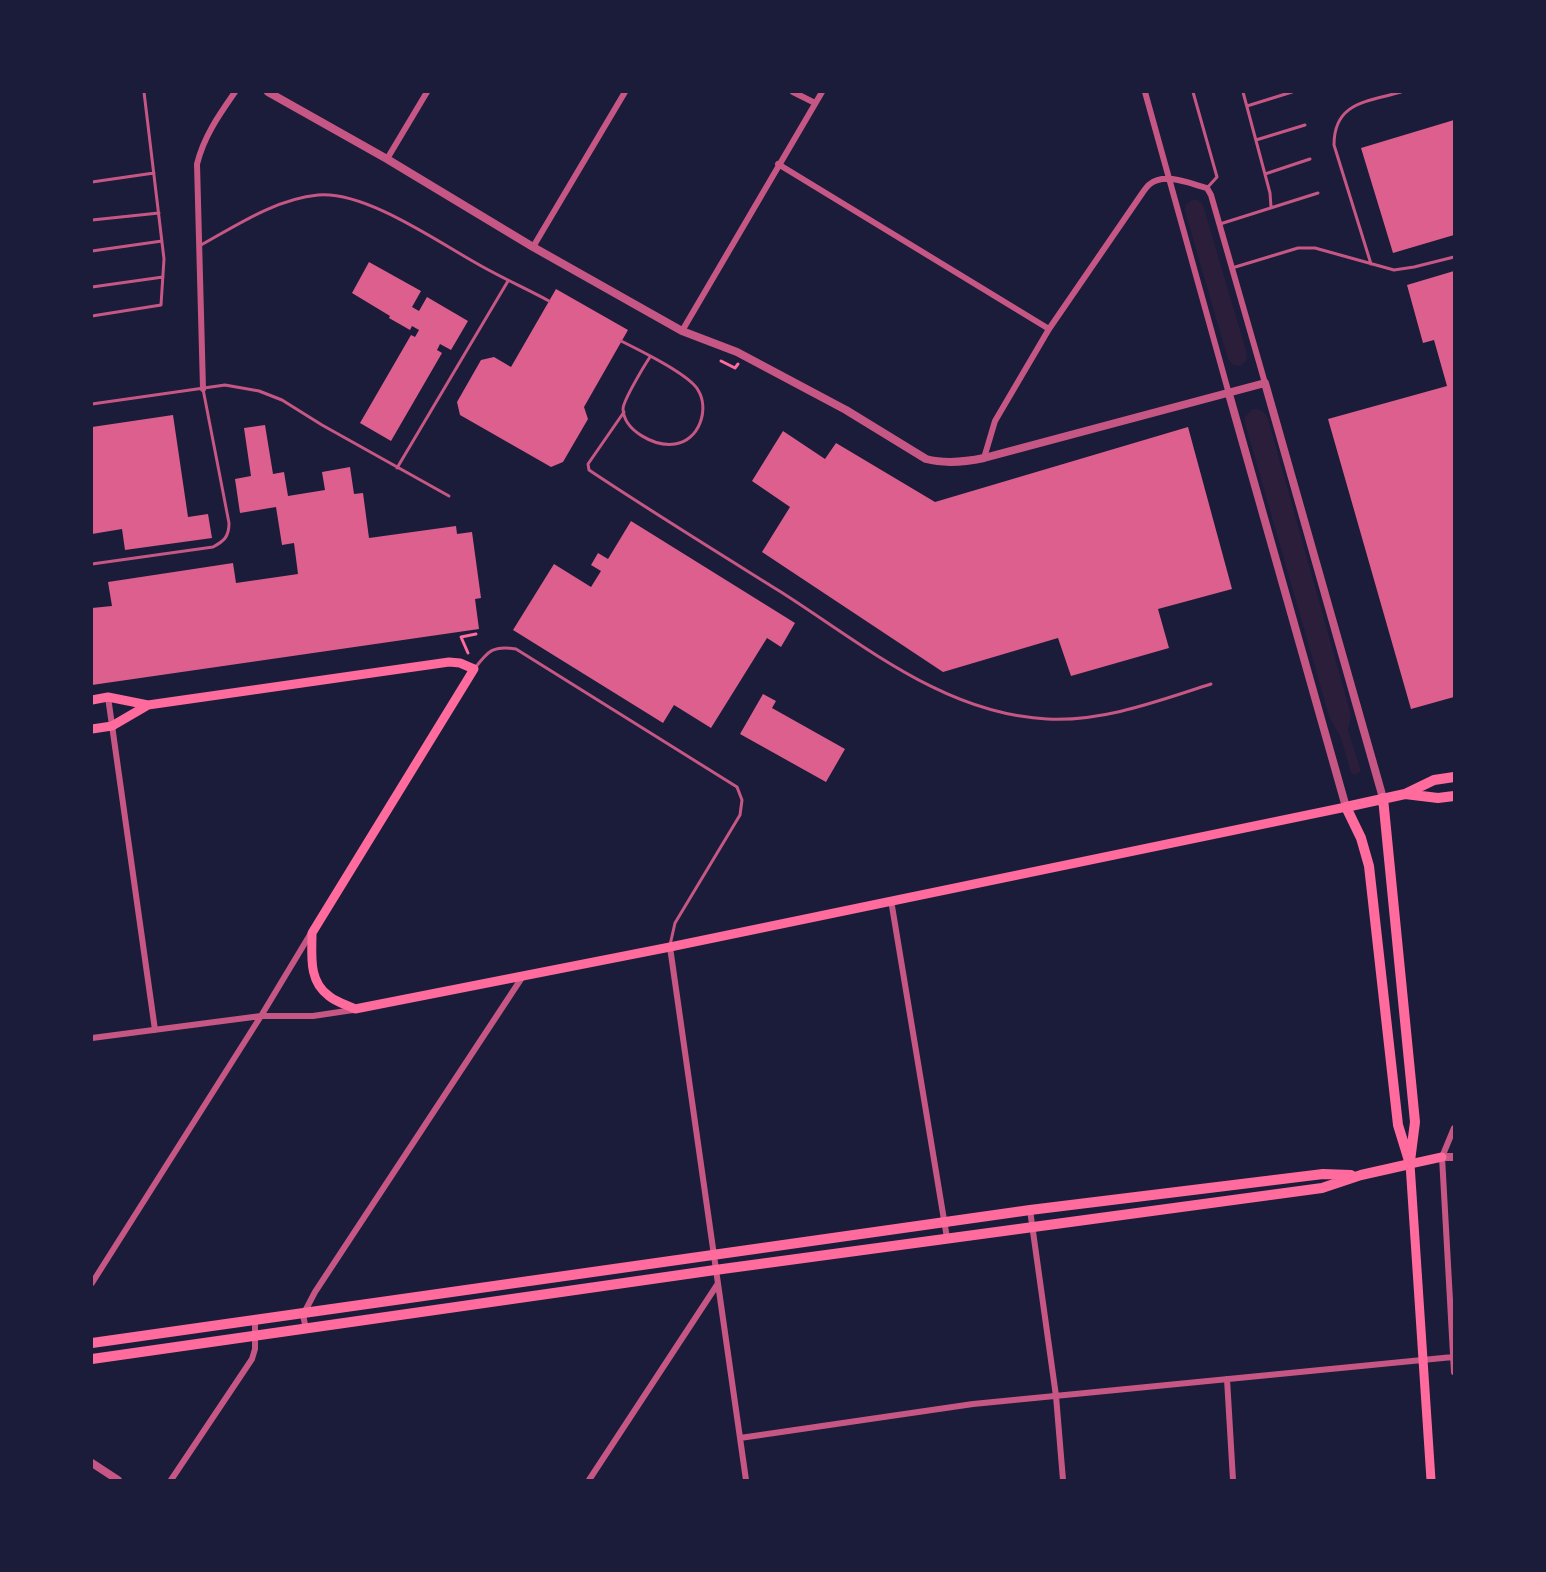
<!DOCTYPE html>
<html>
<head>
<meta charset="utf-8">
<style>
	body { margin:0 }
	#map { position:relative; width:1546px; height:1572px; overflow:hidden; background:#1b1b3a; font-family:Helvetica,sans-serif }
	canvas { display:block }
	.frame { position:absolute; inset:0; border:93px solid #1b1b3a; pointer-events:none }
</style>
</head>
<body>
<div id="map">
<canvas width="1546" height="1572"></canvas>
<div class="frame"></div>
</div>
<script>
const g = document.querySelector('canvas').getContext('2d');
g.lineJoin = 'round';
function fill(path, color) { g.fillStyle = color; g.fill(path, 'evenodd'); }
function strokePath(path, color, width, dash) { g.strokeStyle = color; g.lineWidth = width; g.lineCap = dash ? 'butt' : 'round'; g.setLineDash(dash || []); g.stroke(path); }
const green = new Path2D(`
	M1192 200H1198L1203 205 1247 354 1246 361 1240 366 1233 365 1228 359 1185 211 1186 204Z
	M1253 409C1262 409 1264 411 1268 419L1351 715 1348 730 1360 768V772L1355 775 1351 773 1341 738 1329 716 1245 423V417Z`);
const building = new Path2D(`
	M1454 120V235L1393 253 1361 148Z
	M369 262 421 291 412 307 419 311 427 297 468 321 451 350 440 344 437 350 442 353 391 441 360 423 411 335 415 337 419 330 412 326 410 330 389 318 390 316 352 293Z
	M1454 271V697L1411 709 1328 419 1447 386 1434 340 1423 343 1407 285Z
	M556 289 628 330 584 407 588 419 563 462 551 467 460 415 457 402 481 360 494 357 511 367Z
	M173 415 188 517 208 514 212 538 125 550 122 529 92 534V427Z
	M265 425 273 474 284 472 288 496 325 490 322 472 350 467 354 494 363 493 369 538 456 526 457 534 472 532 481 598 475 599 479 629 92 685V608L112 606 108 582 233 563 236 583 298 574 294 543 282 545 276 507 240 513 235 479 251 476 244 428Z
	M1188 427 1232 589 1158 609 1169 648 1071 676 1058 638 943 672 762 552 790 507 752 481 783 431 825 459 836 443 935 502Z
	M631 521 795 623 781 647 767 638 711 728 674 705 663 723 513 630 554 564 591 587 601 571 591 565 598 553 608 559Z
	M763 694 776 701 772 708 845 749 826 782 740 734Z`);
const path = new Path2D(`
	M721 361 735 368 738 364
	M468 653 461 637 476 634`);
const service = new Path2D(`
	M1193 92 1217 177 1207 188
	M1243 92 1270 193 1271 207
	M1247 106 1292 92
	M1256 140 1305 125
	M1265 174 1310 159
	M92 182 154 173
	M92 220 159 213
	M1220 224 1318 193
	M201 245C237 225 276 199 318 195 365 191 435 240 476 263 500 277 525 288 549 301
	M92 251 162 241
	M1371 264 1334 145C1334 102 1367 102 1401 92
	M1232 268 1298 248H1315L1394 270 1414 267 1454 257
	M92 287 163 277
	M92 316 161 305 164 259 144 92
	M621 341C639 350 689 374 698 390 710 409 699 441 675 444 655 447 624 431 623 409 623 401 644 366 650 357
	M92 404 225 385 259 391 282 400 322 425 449 496
	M624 412 588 464 589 470C652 512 717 552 781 592 864 645 945 714 1047 719 1103 722 1158 701 1211 684
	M397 468 508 281
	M92 564 213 547C224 541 229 537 229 523L203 389
	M475 668C488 651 493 645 516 649L737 787 742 800 740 815 675 923 670 945`);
const minor = new Path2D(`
	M793 92 815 103
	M1145 92 1229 394
	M387 159 427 92
	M778 164 1049 329
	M533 247 625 92
	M682 331 822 92
	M203 389 197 164C204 136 219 115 235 92
	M984 458 995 421 1049 329 1141 195C1143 192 1147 186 1150 184 1165 172 1191 184 1207 188L1211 195 1265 383
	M108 697 155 1030
	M891 900 947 1238
	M670 947 746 1480
	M92 1038 261 1016H313L353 1010
	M1454 1128 1442 1157 1454 1372
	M1030 1210 1056 1396 1063 1480
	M92 1283 261 1016 311 933
	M306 1329 303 1315 315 1292 523 976
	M1227 1379 1233 1480
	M740 1438 973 1404 1453 1357
	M171 1480 252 1359 255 1349V1321
	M589 1480 717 1285`);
const tertiary = new Path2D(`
	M268 92 387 159 533 247 682 331 737 352 846 410 926 459C945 464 965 462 984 458L1265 383 1383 798
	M1229 394 1346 807
	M1442 1157H1454
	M92 1463 118 1480`);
const secondary = new Path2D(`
	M92 700 108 697 148 705 449 662 460 663 474 669 312 933C312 955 308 981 329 996 336 1002 347 1005 355 1009L670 947 1346 807
	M92 729 112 726 148 705
	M1431 1480 1410 1164 1442 1157`);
const primary = new Path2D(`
	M1405 794 1438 798 1454 796
	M1383 798 1415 1122 1410 1161
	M1410 1164 1398 1125 1369 866 1361 838 1346 807 1405 794 1434 780 1454 777
	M92 1343 1030 1210 1323 1174 1351 1175
	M92 1359 715 1270 1322 1188 1361 1175 1410 1164`);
fill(green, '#2a1e3b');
fill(building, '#dd5f8e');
strokePath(path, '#ff6b9d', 3);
strokePath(service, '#c65784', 3);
strokePath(minor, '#c65784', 6);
strokePath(tertiary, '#c65784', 8);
strokePath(secondary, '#ff6b9d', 9);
strokePath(primary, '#ff6b9d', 10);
</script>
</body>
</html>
